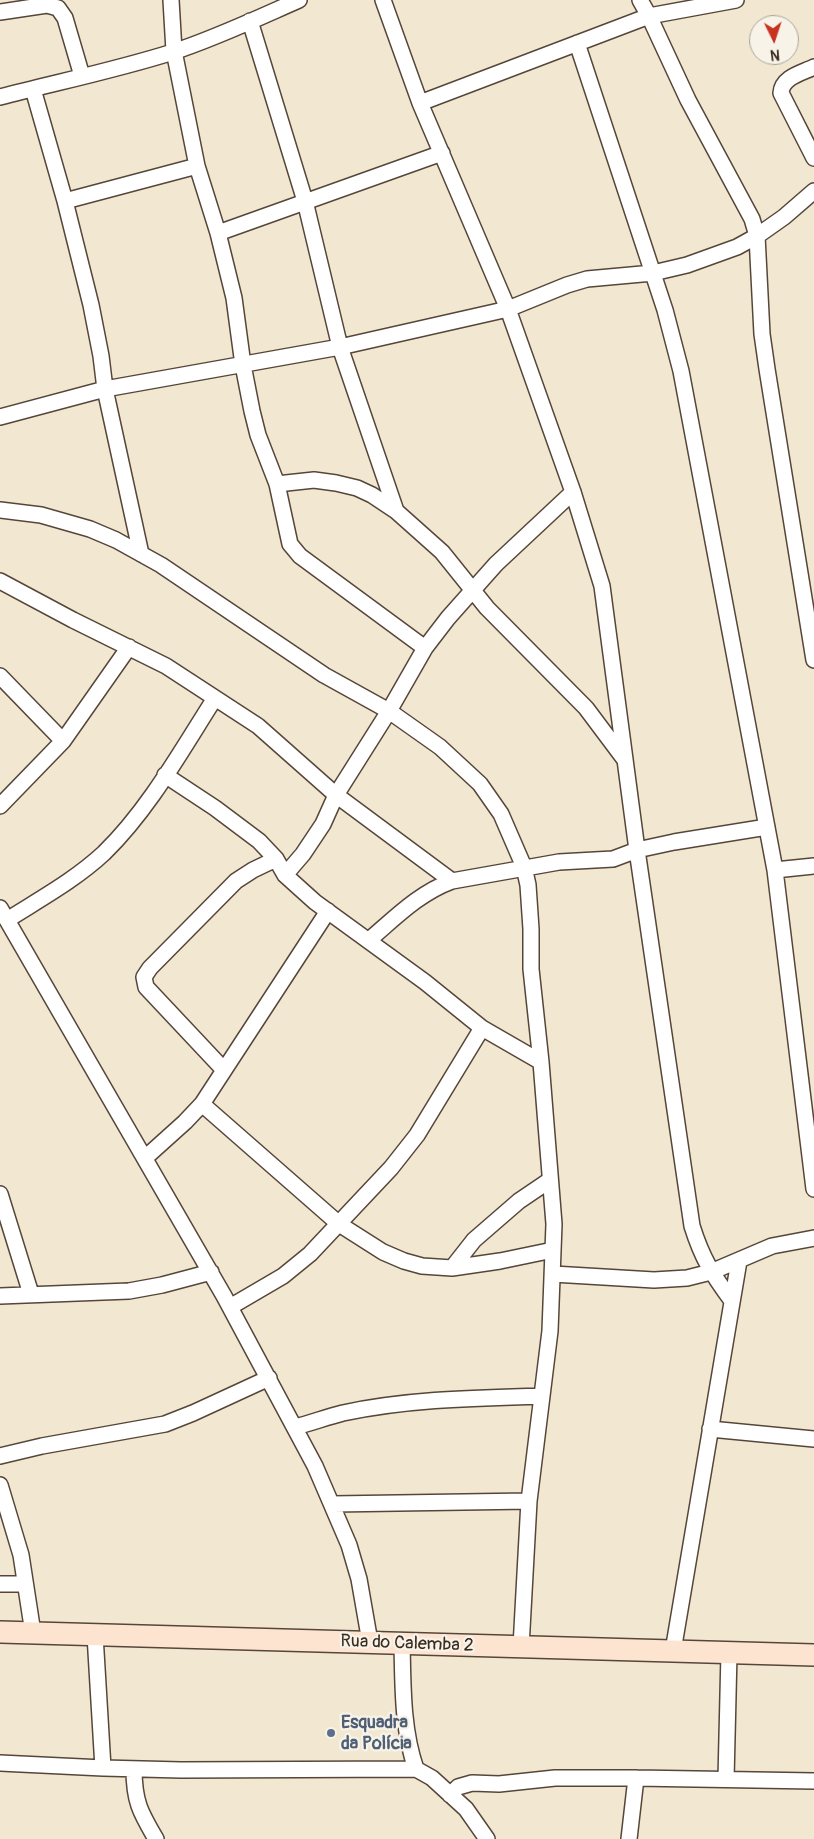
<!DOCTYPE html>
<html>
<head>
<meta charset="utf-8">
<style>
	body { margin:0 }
	#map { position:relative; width:814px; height:1839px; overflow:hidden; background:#f2e8d1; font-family:Pangolin,sans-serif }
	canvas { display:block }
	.north { position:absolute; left:749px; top:15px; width:50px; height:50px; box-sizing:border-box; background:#f7f3e8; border:1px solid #aca397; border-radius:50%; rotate:176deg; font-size:14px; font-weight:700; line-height:20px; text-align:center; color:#3b2a1e }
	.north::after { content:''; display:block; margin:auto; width:18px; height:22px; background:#c8321e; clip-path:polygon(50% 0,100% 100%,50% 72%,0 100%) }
</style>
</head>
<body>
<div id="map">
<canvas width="814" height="1839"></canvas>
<div class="north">N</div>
</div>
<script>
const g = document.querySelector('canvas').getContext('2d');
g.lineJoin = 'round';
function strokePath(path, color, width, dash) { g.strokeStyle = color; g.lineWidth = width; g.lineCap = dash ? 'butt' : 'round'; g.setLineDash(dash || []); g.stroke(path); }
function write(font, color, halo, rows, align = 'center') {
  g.font = font + ' Pangolin,sans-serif'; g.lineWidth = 4.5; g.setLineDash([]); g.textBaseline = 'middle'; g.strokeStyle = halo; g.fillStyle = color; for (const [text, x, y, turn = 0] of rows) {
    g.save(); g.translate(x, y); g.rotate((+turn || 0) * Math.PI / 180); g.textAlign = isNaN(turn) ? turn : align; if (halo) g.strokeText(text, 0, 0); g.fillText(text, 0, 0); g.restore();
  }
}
const minor = new Path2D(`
	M171 0 174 51 197 166 218 233 234 298 243 365 252 411 258 435 277 484 290 544 300 556 425 648
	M383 0 420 103 508 309 573 492 602 586 637 850 692 1226C702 1258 712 1274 732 1301
	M640 0 649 16 688 100 752 219 757 236 762 334 767 369 814 660
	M0 12 47 5 58 8 65 18 82 76
	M250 21 305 201 340 347 396 511
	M577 43 665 310 681 371 775 870 814 1189
	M814 67C802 73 782 77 781 93L814 158
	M33 89 65 201 91 305 101 356 105 389 141 554
	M0 97C58 82 116 70 173 52 216 38 258 18 299 0
	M420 103 649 16 736 0
	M65 201 197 166
	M218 233 442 153
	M0 417 105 389 340 347 508 309 567 285 587 279 653 273 687 265 737 247 757 236 784 217 814 191
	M277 484 314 480 336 483 357 488 372 495 396 511 442 552 487 608 586 708 625 760
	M0 510 41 515 90 529 116 540 161 565 324 675 389 711 440 747 480 784 501 814 524 867 528 885 531 929V969L541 1062 554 1224 550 1331 529 1501 521 1647
	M0 581 73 620 166 666 258 726 336 795 452 881
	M0 676 63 741
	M165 775 215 808 259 841 276 859 285 875 315 902 425 982 482 1028 541 1062
	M0 806 63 741 129 647
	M775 870 814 866
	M285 875 303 854 323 824 336 795 389 711 425 648 448 618 496 564 573 492
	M0 908 224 1296 315 1466 349 1545 359 1579 370 1642
	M7 920C40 899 75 880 104 853 149 809 181 751 215 698
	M369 940C395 918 419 893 452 881L559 862 613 859 637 850 674 842 767 827
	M224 1070 146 987 144 977 150 968 236 881 253 870 276 859
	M202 1104 339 1224 383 1252 404 1261 422 1266 452 1268 500 1261 553 1250
	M145 1158 185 1122 202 1104 328 911
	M0 1194 31 1294
	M452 1268 474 1240 519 1201 550 1180
	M553 1274 654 1280 687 1278 711 1272 772 1246 814 1238
	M0 1296 129 1291 162 1285 211 1272
	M230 1307 283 1276 310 1254 391 1168 417 1135 482 1028
	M295 1427C311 1423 327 1417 343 1413 408 1399 476 1398 542 1396
	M710 1429 814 1439
	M0 1456 42 1446 165 1424 193 1413 269 1378
	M0 1485 21 1555 33 1633
	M333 1504 529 1501
	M0 1584H25
	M95 1635 103 1768
	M402 1643C403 1685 402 1729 416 1769L432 1778 466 1809 487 1839
	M673 1651 739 1261
	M0 1763 103 1768 181 1770 416 1769
	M134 1769C134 1801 140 1812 156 1839
	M726 1779 729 1653
	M450 1795 458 1787 472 1783 499 1784 555 1778H636L814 1781
	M629 1839 636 1778`);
const secondary = new Path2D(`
	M0 1632 814 1655`);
const markers = [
	[331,1733,5,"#5c6f8a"]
];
const streetNames = [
	["Rua do Calemba 2",407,1644,2]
];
const serviceNames = [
	["Esquadra",341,1723],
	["da Polícia",341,1744]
];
strokePath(minor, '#564639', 18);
strokePath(secondary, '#564639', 24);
strokePath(minor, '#fff', 15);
strokePath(secondary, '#fde4d0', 21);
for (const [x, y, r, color] of markers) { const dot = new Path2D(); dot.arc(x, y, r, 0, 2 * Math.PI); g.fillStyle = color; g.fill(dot); strokePath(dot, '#f7f3e8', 2); }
write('18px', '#3b2a1e', '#f7f3e8', streetNames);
write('bold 18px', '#4e5e75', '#f7f3e8', serviceNames, 'left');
</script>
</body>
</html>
